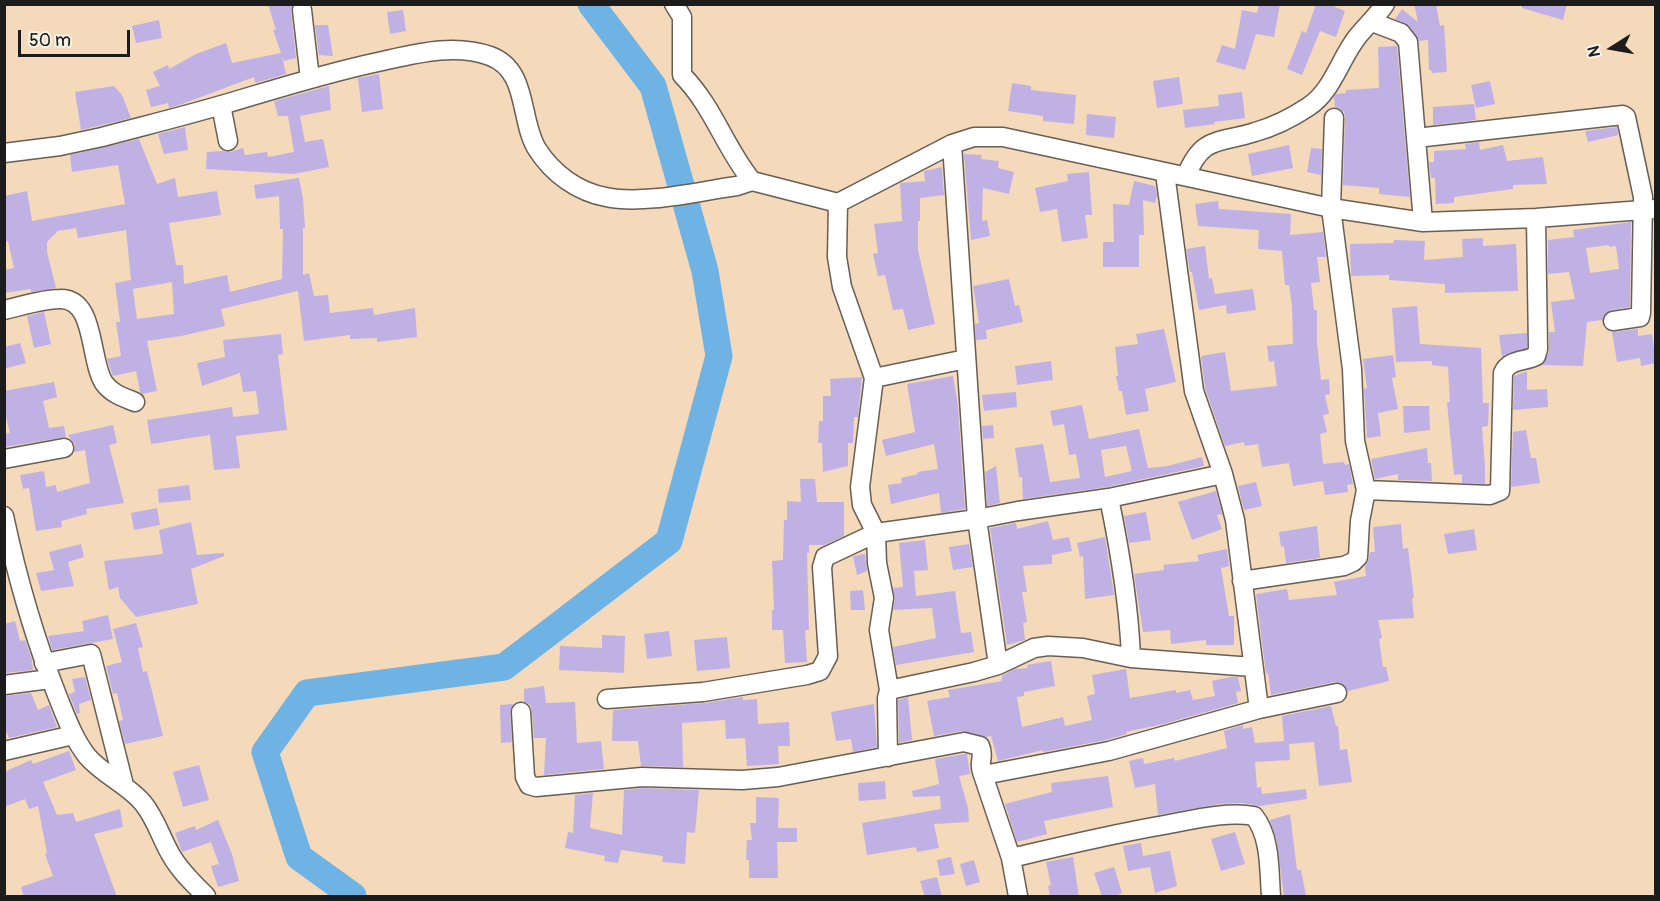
<!DOCTYPE html>
<html>
<head>
<meta charset="utf-8">
<style>
	body { margin:0 }
	#map { position:relative; width:1660px; height:901px; overflow:hidden; background:#f4d9bb; font-family:Pangolin,sans-serif }
	canvas { display:block }
	.frame { position:absolute; inset:0; border:6px solid #1c1c1c; pointer-events:none }
	.north { position:absolute; left:1582px; top:18px; width:60px; height:60px; -webkit-text-stroke:4px #f7f3e8; paint-order:stroke; rotate:259deg; font-size:16px; font-weight:700; line-height:24px; text-align:center; color:#1c1c1c }
	.north::after { content:''; display:block; margin:auto; width:21px; height:27px; background:#1c1c1c; clip-path:polygon(50% 0,100% 100%,50% 72%,0 100%) }
	.scale { position:absolute; left:18px; top:30px; width:112px; height:27px; box-sizing:border-box; border:3px solid #1c1c1c; border-top:0; padding-left:8px; font-size:18px; line-height:21px; white-space:nowrap; color:#1c1c1c; -webkit-text-stroke:4px #f7f3e8; paint-order:stroke }
</style>
</head>
<body>
<div id="map">
<canvas width="1660" height="901"></canvas>
<div class="frame"></div>
<div class="north">N</div>
<div class="scale">50 m</div>
</div>
<script>
const g = document.querySelector('canvas').getContext('2d');
g.lineJoin = 'round';
function strokePath(path, color, width, dash) { g.strokeStyle = color; g.lineWidth = width; g.lineCap = dash ? 'butt' : 'round'; g.setLineDash(dash || []); g.stroke(path); }
function fill(path, color) { g.fillStyle = color; g.fill(path, 'evenodd'); }
const river = new Path2D(`
	M353 896 299 857 265 752 307 693 504 667 669 541 719 356 705 271 653 86 591 4`);
const building = new Path2D(`
	M268 4H292L291 11 296 58 284 61 282 56 286 74 255 83 254 77 182 104 169 108 168 103 151 107 146 90 160 86 153 72 168 65 169 69 196 54 226 43 232 63 281 53 273 30H276Z
	M1259 4H1280L1274 37 1256 34 1245 70 1216 62 1222 45 1235 49 1242 10 1257 13Z
	M1316 4H1328L1345 11 1336 37 1320 31 1302 75 1287 69 1302 31 1306 33Z
	M1414 4H1436L1440 26 1444 25 1447 72 1432 73 1431 70H1429L1428 40 1419 41 1409 26 1395 19 1402 9 1418 22Z
	M1522 4H1567L1563 20 1522 8Z
	M403 10 406 31 390 34 387 12Z
	M159 20 162 38 136 43 132 26Z
	M315 25H328L333 56 319 55Z
	M1397 46 1410 197 1379 194V188L1343 185 1345 118 1344 112 1335 107 1334 97 1336 94 1346 93V90L1379 88 1378 47Z
	M379 74 383 109 362 112 358 78Z
	M1179 77 1183 104 1157 108 1153 81Z
	M1490 81 1495 104 1476 108 1471 85Z
	M1012 83 1031 86V90L1076 95 1074 124 1043 121V116L1008 111Z
	M114 86 122 95 131 118 81 130 75 92Z
	M329 86 331 110 300 116 305 142 323 139 329 167 294 174 206 169 207 152 223 151 230 152 243 148 245 155 267 152 268 157 294 152 288 116H278L274 101Z
	M1242 92 1245 118 1214 122 1215 124 1185 128 1183 110 1219 106 1218 95Z
	M1474 104 1476 120 1433 125V107Z
	M1087 114 1116 117 1114 138 1086 135Z
	M185 127 188 150 164 154 158 134Z
	M1617 127 1618 135 1588 142 1585 131Z
	M139 139 157 184 175 178 178 197 217 191 221 215 169 223 176 265H183L184 284 227 275 230 292 282 279 283 229H280L279 196 256 199 254 185 299 178 303 199 305 228H303V275L309 273 314 296 328 295 330 313 373 308 374 315 415 308 417 337 377 342V338L350 339V335L304 341 298 291 221 309 225 326 181 336 147 341 157 391 142 394 140 392 136 371 113 376 107 359 121 356 116 322H120L115 283 131 280 126 230 78 238 76 228 58 231 47 242V252L56 288 31 292V289L4 293V270L14 268 8 241 4 242V196L27 191 32 221 125 204 118 165 72 172 70 155ZM172 282 174 314 137 319 133 289Z
	M1479 142 1480 150 1503 145 1507 161 1543 157 1547 184 1513 185V189L1454 197V203L1436 204 1435 178H1431L1429 162H1434V151L1466 149 1465 144Z
	M1289 145 1293 168 1252 176 1248 154Z
	M1311 148 1322 149 1321 175 1307 172Z
	M964 154 982 155 981 159 999 161 998 168 1014 172 1009 194 983 188 982 221 987 220 990 236 971 240Z
	M942 167 944 195 920 198V221H918V250L935 324 908 330 903 309 893 310 885 275 878 276 873 254 878 253 874 224 902 221 900 183 925 181 924 171Z
	M1089 172 1092 215H1085L1088 238 1062 242 1057 209 1040 212 1035 188 1068 181 1067 174Z
	M1134 181 1155 186 1157 195 1155 203 1143 200 1144 235H1139V267H1103V242H1114L1113 204 1129 205Z
	M1218 201 1219 209 1291 214 1290 235 1323 232 1326 257H1317L1320 282 1311 283 1314 310H1317V343L1321 380 1329 379 1330 394 1325 395 1329 414 1323 415 1327 432 1320 434 1323 464 1344 462 1345 465 1349 464 1353 484 1347 485 1348 492 1325 495 1323 481 1293 486 1289 463 1262 467 1258 444 1245 446 1244 442 1225 446 1205 388 1201 356 1225 352 1231 391 1277 386 1274 361 1269 362 1267 346 1293 344 1292 306 1289 285H1285L1282 251 1258 249 1259 230 1198 226 1195 204Z
	M1631 222 1630 307 1611 310 1606 313 1602 320 1587 322 1583 366 1542 365 1549 352V332H1555L1551 302 1575 299 1569 272 1548 274V240L1574 237 1573 230ZM1609 245V247L1616 246 1619 269 1590 273 1586 248Z
	M1483 238V246L1516 244 1518 291 1445 293V284L1389 280V275L1351 276 1350 244 1393 243 1394 240 1425 241 1424 260 1463 257 1462 239Z
	M1205 246 1209 279 1212 278 1215 294 1253 289 1256 310 1227 314 1226 305 1199 310 1192 272H1190L1186 249Z
	M1009 279 1015 306 1019 305 1023 322 986 330 987 339 976 340 975 324 979 323 973 286Z
	M1417 306 1420 344 1481 348 1483 403H1489L1488 426 1482 427 1485 467V484L1462 483V474L1454 475 1447 402H1450L1448 367 1432 365V361L1396 362 1392 308Z
	M44 312 51 344 34 348 27 316Z
	M1164 329 1176 382 1145 389 1149 411 1126 415 1122 391H1119L1116 376H1118L1115 347 1138 344 1136 334Z
	M1638 329V336L1652 334 1656 363 1641 366 1640 358 1617 362 1612 332Z
	M1527 333V348L1502 357 1499 335Z
	M281 334 283 354 278 355 287 430 236 436 240 468 214 470 210 435 151 444 147 420 232 407 233 417 259 414 256 391 243 392 240 373 202 386 197 363 225 357 223 340Z
	M20 343 26 363 4 369V347Z
	M1393 355 1396 377 1392 378 1398 409 1378 413 1381 436 1367 438 1364 389 1367 388 1363 359Z
	M1051 361 1053 380 1017 385 1015 366Z
	M1527 371V390L1547 389 1548 407 1513 410 1514 376Z
	M953 376 958 406 965 509 941 513 939 493 891 504 888 485 902 483 901 478 918 474 917 472 938 469 934 444 886 456 882 440 915 432 907 384Z
	M862 377 858 417H854L853 443H848V466L823 472 822 443H818L819 421H823V396H831L830 379Z
	M54 382 57 397 43 401 49 428 64 426 66 437 4 447V434L10 433 4 408V391Z
	M1016 392 1017 407 984 411 982 395Z
	M1082 405 1089 439 1139 429 1148 468 1168 466 1202 457 1204 466 1107 487 1023 499 1022 477H1019L1015 448 1043 444 1050 482 1080 478 1076 454 1069 455 1064 424 1053 426 1050 411ZM1126 446 1132 471 1105 477 1101 450Z
	M1403 406H1429L1430 430 1404 433Z
	M113 425 117 443 109 445 124 503 86 509 87 514 61 521 62 527 36 531 29 488 23 489 20 475 44 471 46 487 56 485 57 492 90 483 85 450 74 452 75 445 68 435Z
	M993 425 994 438 983 439 982 426Z
	M1526 430 1531 458H1536L1540 483 1511 487 1513 432Z
	M1427 448 1428 463H1431L1432 481 1398 480V474L1375 479 1371 459Z
	M996 466 1000 503 987 506 985 472Z
	M800 479H815L817 502H844V536L824 545H809V553H807L809 630H805L807 662 785 663 783 630H772V610H774L772 561 783 560 784 520H787V501L801 502Z
	M1256 482 1262 506 1244 510 1238 486Z
	M189 485 191 500 159 503 158 489Z
	M1216 491 1222 514 1217 515 1222 529 1192 540 1178 502Z
	M157 508 160 525 134 530 131 513Z
	M1146 512 1151 540 1129 543 1124 516Z
	M1048 521 1053 540 1069 537 1072 551 1052 555V564L1023 566 1027 592H1022L1027 622 1023 623 1025 640 1007 645 990 528 1016 523 1017 529Z
	M191 522 197 555 224 553V556L191 569 198 604 136 617 120 598 118 587 109 590 104 561 163 554 159 530Z
	M1401 524 1403 549 1408 548 1414 598H1412L1414 618 1378 620 1382 638 1379 639 1383 667H1386L1389 681 1348 691 1341 683 1335 682 1271 695 1268 673 1266 674 1256 594 1287 589 1289 600 1337 595 1334 582 1366 576 1365 566 1369 558 1370 552H1375L1373 527Z
	M1317 526 1320 558 1286 563 1284 546 1281 547 1279 532Z
	M1474 529 1477 550 1448 554 1444 534Z
	M1105 537 1114 595 1085 599 1083 556 1080 557 1077 543Z
	M925 540 928 570 914 571 916 596 955 591 961 633 971 632 974 652 896 665 893 647 936 638 932 608 893 610 895 599 893 588 903 587 899 543Z
	M81 544 84 557 68 562 74 586 41 591 36 573 54 570 49 552Z
	M969 544 973 567 953 570 949 547Z
	M1227 549 1229 566 1221 568 1229 616H1234V645H1206V640L1171 644 1170 630 1143 632 1134 574 1164 570 1163 565 1199 561 1197 555Z
	M865 554 867 571 857 575 853 556Z
	M863 590 865 610H851L850 591Z
	M108 615 113 639 52 650 48 636 84 631 82 621Z
	M15 621 20 641 25 640 32 660 33 670 6 673 4 663V624Z
	M136 623 143 647 138 648 143 672 147 671 163 736 125 744 119 721 123 720 117 693 113 694 106 666 122 662 113 629Z
	M669 631 672 656 647 659 644 634Z
	M602 635 625 636 624 673 559 670 560 646 602 648Z
	M727 637 730 668 697 671 694 640Z
	M1051 661 1055 686 1024 692V696L1017 697 1022 727 1063 717 1065 726 1092 720 1087 696 1095 694 1092 675 1126 669 1130 698 1176 690V693L1190 690 1193 700 1215 696 1212 681 1230 677H1238L1241 691 1236 692 1238 703 1163 724 1126 732 1127 734 1106 740 1043 752V750L998 761 991 736 986 737 962 731 934 736 927 701 950 697 948 690 1002 681V676L1015 669 1028 668 1027 665Z
	M85 677 91 700 79 704 80 713 77 714 69 694 75 692 72 679Z
	M544 686 546 703 575 702 577 743 601 741 604 769 544 775 546 738H534L532 711 530 705 524 702V689Z
	M31 693 38 710 49 705 57 727 9 738 4 727V696Z
	M743 697V700L757 699 758 724 789 722 790 746H778L779 764 747 766 745 738 726 739 725 720 682 723 683 767 641 766 638 741H612L613 710 704 703Z
	M908 697 912 740 899 743 898 700Z
	M513 704 510 713 512 742 501 743 500 705Z
	M874 704 877 747 853 752 851 739 836 741 831 712Z
	M1331 706 1336 726H1338L1340 750 1347 749 1352 782 1319 786 1314 742 1289 744 1290 760 1255 762 1257 788 1261 787 1262 794 1306 789 1307 799 1259 806 1243 803 1219 804 1158 815 1155 784 1135 788 1129 761 1143 758 1144 764 1174 758 1175 761 1227 748 1224 731 1243 725V729L1252 727 1255 743 1284 741 1282 716Z
	M69 751 76 770 43 782 57 815 73 813 76 822 120 809 123 827 94 834 117 897H24L21 887 53 876 45 854 47 853 38 806 29 809 25 799 4 807V772L31 760 33 764Z
	M964 754H967L970 774 959 776 968 808 969 822 934 824 939 848 917 852 916 847 867 855 862 823 941 809 940 796 913 797 912 791 939 784 935 759Z
	M199 765 209 800 183 807 173 772Z
	M1108 776 1113 807 1044 821 1047 834 1017 842 1005 804 1052 792 1051 783Z
	M885 781 886 799 859 801 858 783Z
	M642 788 699 790 695 833 687 832 685 864 662 862 663 856 621 850 618 863 604 861 605 856 565 848 568 832 573 833 575 795 593 793 590 828 622 835 624 790Z
	M756 797 779 798 778 828H797V842H777L778 878H749V860H746L747 840H752L750 823H756Z
	M1290 814 1297 870H1301L1306 895 1297 897H1284L1277 842 1270 820Z
	M218 820 232 854 239 881 218 887 211 866 219 864 211 842 182 852 175 833 195 826 196 830Z
	M1235 832 1245 864 1221 871 1211 839Z
	M1141 843 1143 856 1170 851 1177 886 1155 893 1150 867 1128 871 1123 846Z
	M951 857 955 874 940 876 937 860Z
	M1073 857 1079 897H1050L1048 886 1051 885 1046 862Z
	M974 860 980 882 966 886 960 864Z
	M1114 867 1122 893 1112 897H1102L1094 873Z
	M937 877 942 897H925L920 881Z`);
const minor = new Path2D(`
	M674 4 682 17V75C713 106 725 148 752 181
	M302 10 310 79
	M1372 22 1401 33 1408 42 1423 222
	M221 105 228 141
	M1416 138 1623 115 1626 117 1643 197 1641 313 1640 317 1613 321
	M952 144 977 519 1018 511 1109 498 1223 474
	M4 153 60 146 102 137C143 126 184 116 225 104 276 89 326 73 378 62 415 54 454 43 490 56 529 70 519 120 537 149 553 174 578 192 606 197 644 205 699 191 737 186L752 181 838 203 952 144 974 137H1003L1331 208 1423 222 1536 218 1656 209
	M1186 176C1203 135 1218 144 1255 132 1273 127 1293 117 1308 107 1333 91 1340 58 1358 36 1367 25 1377 16 1385 4
	M838 203 837 257 842 287 874 378 860 487 862 505 876 533 877 563 884 598 879 630 889 690 887 698 888 757
	M4 310C22 306 42 299 60 299 96 298 89 360 104 383 112 394 123 397 135 402
	M874 378 966 359
	M4 459 64 448
	M1366 490 1490 495 1500 491 1503 373C1509 359 1524 362 1536 356L1538 349 1536 218
	M1109 498C1120 551 1129 604 1131 658
	M4 516C17 577 34 637 57 695 66 717 73 738 87 756 103 775 127 784 143 803 156 819 161 838 171 855 180 871 194 884 206 896
	M1242 581 1344 566 1353 562 1358 557 1360 521 1366 490 1355 441 1352 369 1331 208 1334 118
	M44 663 91 654 124 785
	M4 685 50 679
	M889 690 974 672 998 665 1034 648 1048 646 1083 648 1131 658 1253 667
	M607 699 703 692 807 675 820 671 828 656 822 567 825 557 876 533 977 519 998 665
	M1259 709 1337 693
	M521 712 525 777 529 785 536 787 642 777 742 780 778 777 964 742 980 746C985 756 978 763 982 772L989 774 1109 751 1259 709 1235 520 1223 474 1194 391 1165 173
	M4 751 73 735
	M982 772 1011 858 1018 896
	M1011 858C1062 846 1112 834 1164 825 1192 820 1226 811 1254 816 1271 837 1269 871 1271 896`);
strokePath(river, '#6fb3e5', 27);
fill(building, '#c0b1e5');
strokePath(minor, '#685e54', 21);
strokePath(minor, '#fff', 18);
</script>
</body>
</html>
